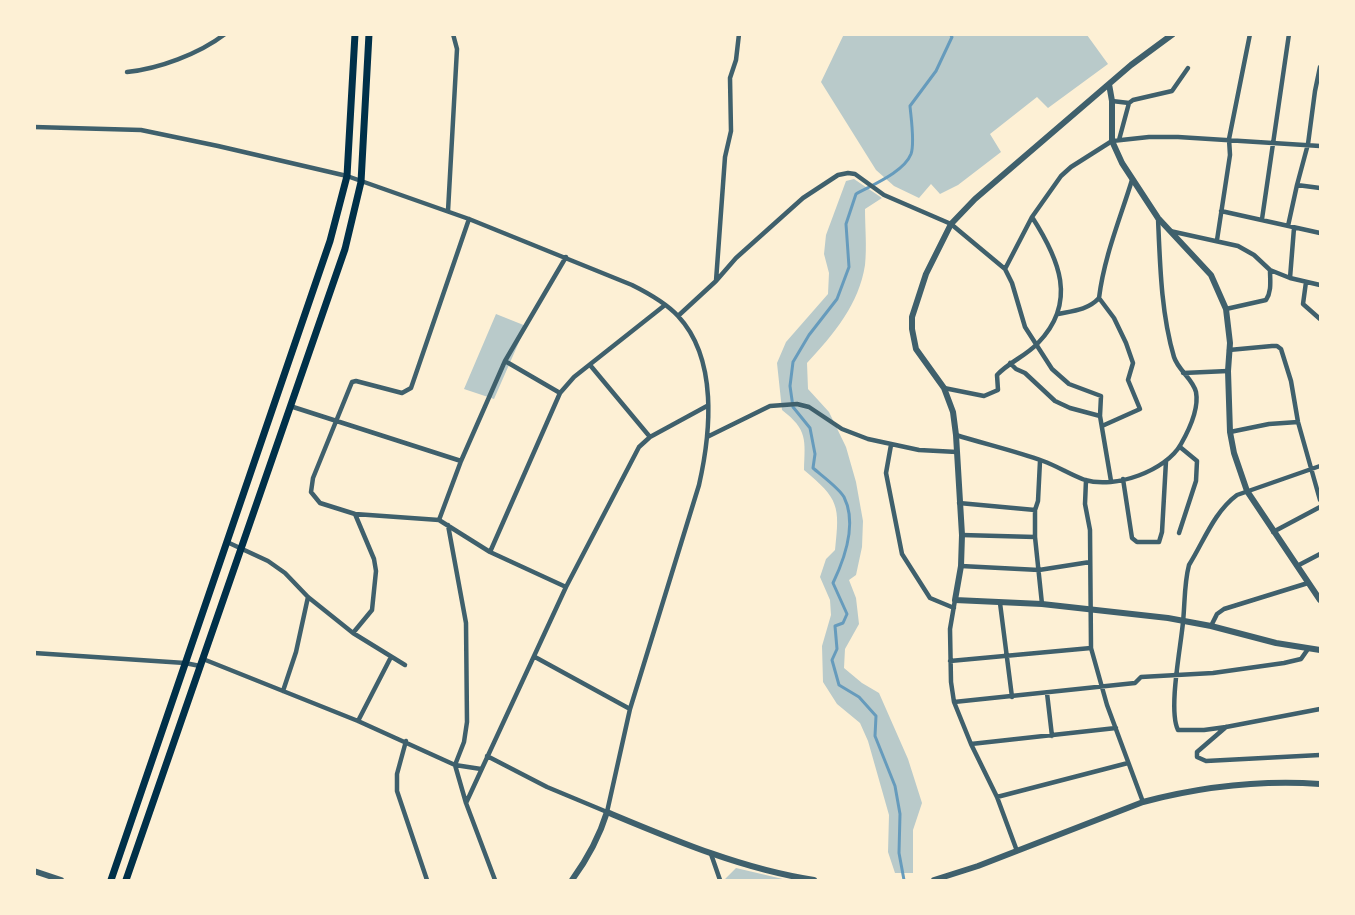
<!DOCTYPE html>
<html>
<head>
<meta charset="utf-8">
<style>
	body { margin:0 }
	#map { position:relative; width:1355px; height:915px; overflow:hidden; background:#fdf0d5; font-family:"PT Sans",sans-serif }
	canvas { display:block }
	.frame { position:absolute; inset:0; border:36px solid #fdf0d5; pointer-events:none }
</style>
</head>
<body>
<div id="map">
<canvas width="1355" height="915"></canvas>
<div class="frame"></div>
</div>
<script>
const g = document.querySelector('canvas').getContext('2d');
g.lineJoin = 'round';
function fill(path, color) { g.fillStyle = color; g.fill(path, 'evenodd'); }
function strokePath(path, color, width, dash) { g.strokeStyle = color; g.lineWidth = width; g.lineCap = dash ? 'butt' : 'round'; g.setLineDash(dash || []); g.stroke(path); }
const green = new Path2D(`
	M844 34 1087 35 1108 64 1048 108 1037 97 990 134 1001 152 958 185 940 194 931 184 919 198 894 186 876 170 821 82Z
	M854 179 882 198 865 209C865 227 867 247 865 265 859 304 834 334 807 363L808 389 829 412 846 447 856 482 863 521 862 547 856 575 849 580 856 598 859 624 845 649 844 668 862 683 879 693 908 759 922 803 913 830V873H895L888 852 889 815 868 741 860 723 837 704 823 682 822 646 831 615 830 600 820 577 826 559 835 550C840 506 839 499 804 470 805 440 808 430 782 410L777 363 786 342 828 294 829 273 824 254 826 235 846 181Z
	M496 314 526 326 494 399 464 389Z
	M736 868 787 880H724Z`);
const stream = new Path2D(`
	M904 880 899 853 900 814 895 786 875 736 876 716 859 697 839 685 832 660 837 649 835 626 843 623 847 614 833 583C845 558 857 523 844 497 839 488 821 475 813 468L815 454 810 428 793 407 790 386 793 362 809 335 837 299 849 267 846 224 856 194C872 185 904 172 911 154 915 143 911 118 910 106L936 71 952 37 950 34`);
const minor = new Path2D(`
	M127 72C158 69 199 54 225 34
	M1112 101 1129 103
	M34 127 141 130 218 146 347 176 469 219 632 285C648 293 666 303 678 316 718 359 711 432 699 485L630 709 607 812 547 787 487 756
	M1119 140 1129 103 1133 100 1172 91 1188 68
	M1297 185 1308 144 1315 91 1320 67
	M448 211 457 49 453 34
	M1221 211 1320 233
	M469 219 411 388 402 393 356 381 352 382 313 478 311 492 320 503 355 514 439 520 490 552 566 587
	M1262 219 1289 34
	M1288 226 1297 185 1320 188
	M1170 231 1238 246 1254 255 1270 270 1290 278 1320 285
	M1217 240 1230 155 1229 139 1250 34
	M1005 269 1032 217 1061 176 1071 167 1112 141 1149 137H1178L1320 146
	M1290 278 1294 228
	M716 281 725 157 731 131 730 78 736 60 739 34
	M1306 282 1303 304 1320 319
	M1226 309 1266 300C1272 291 1270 280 1270 270
	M1058 314C1073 311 1088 310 1099 298
	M678 316 716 281 736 258 803 198 838 175 848 173 855 174 884 195 951 224 1005 269 1012 283 1025 327 1052 369 1069 384 1101 396 1100 416 1111 481
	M1229 350 1272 346H1277L1281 349 1291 381 1298 422 1320 500
	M505 361 560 393
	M1010 363 1016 369 1025 373 1055 401 1070 408 1100 416
	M590 365 650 437
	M1183 373 1228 371
	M944 388 984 396 998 390 997 375C1009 362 1026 356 1038 343 1078 302 1059 259 1032 217
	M290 406 461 461
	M1102 426 1140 409 1128 380 1133 363 1126 343 1114 318 1099 298C1104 257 1120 219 1132 180
	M1230 432 1269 424 1298 422
	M956 435C985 444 1015 451 1043 461 1057 466 1071 475 1085 480 1115 489 1166 471 1181 444 1189 430 1199 408 1196 392 1193 379 1178 370 1174 357 1161 313 1160 264 1158 218
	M707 437 770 406 797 404 809 407 842 429 868 439 919 450 957 452
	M891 445 886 473 902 554 930 598 954 608
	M1320 466 1237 495C1214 512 1204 541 1189 565 1184 584 1185 603 1183 622 1181 646 1168 710 1178 730H1204L1226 727 1320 709
	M1123 479 1132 538 1137 542H1159L1162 532 1166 461
	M1086 480 1085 504 1090 530 1091 648 1107 705 1143 802
	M959 503 1035 510V537L1042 604
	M1035 510 1038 501 1040 461
	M439 520 461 461 505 361 566 257
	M448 525 466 623 467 722 464 742 455 765 466 803 495 880
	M1273 532 1320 507
	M1179 533 1196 481 1197 461 1180 447
	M962 535 1035 537
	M227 542 268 561 285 573 308 597 353 633 405 665
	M490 552 560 393 574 377 665 305
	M961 566 1039 570 1090 562
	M1297 566 1320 554
	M955 600 950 629 951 682 954 702 971 744 997 797 1128 763
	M1000 603 1012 697
	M1211 626 1217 614 1224 609 1308 583
	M353 633 372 610 376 571 374 559 355 514
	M34 653 185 663 200 666
	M535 657 630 709
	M203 659 358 721 455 765 481 769
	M950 661 1091 648
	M283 691 296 652 308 597
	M1047 693 1052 736
	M954 702 1135 683 1141 677 1213 673 1284 663 1301 659 1308 649
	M358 721 391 657
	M1226 727 1197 752V757L1206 761 1320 755
	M406 741 397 774V791L427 880
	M971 744 1116 728
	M997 797 1017 851
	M466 803 566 587 639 447 650 437 707 406
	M711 854 720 880`);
const tertiary = new Path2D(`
	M1173 34 1131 65 975 199 951 224 926 274 912 317V329L916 349 944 388 953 412 956 435 962 535 961 566 955 600 1042 604 1168 618 1211 626 1276 643 1320 650
	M1109 84 1112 101V141L1122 163 1158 218 1211 275 1226 309 1230 343 1228 371 1230 432 1234 453 1247 491 1320 600
	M34 871 61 880
	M572 880C588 858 599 838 607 812 674 840 742 869 814 880
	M934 880 978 866 1143 802C1200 787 1262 780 1320 784`);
const secondary = new Path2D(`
	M111 880 330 241 347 176 355 34
	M126 880 345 249 361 182 369 34`);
fill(green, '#b9caca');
strokePath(stream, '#669bbc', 3);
strokePath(minor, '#3f606c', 4.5);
strokePath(tertiary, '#3f606c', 6);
strokePath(secondary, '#003049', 7);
</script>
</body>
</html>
